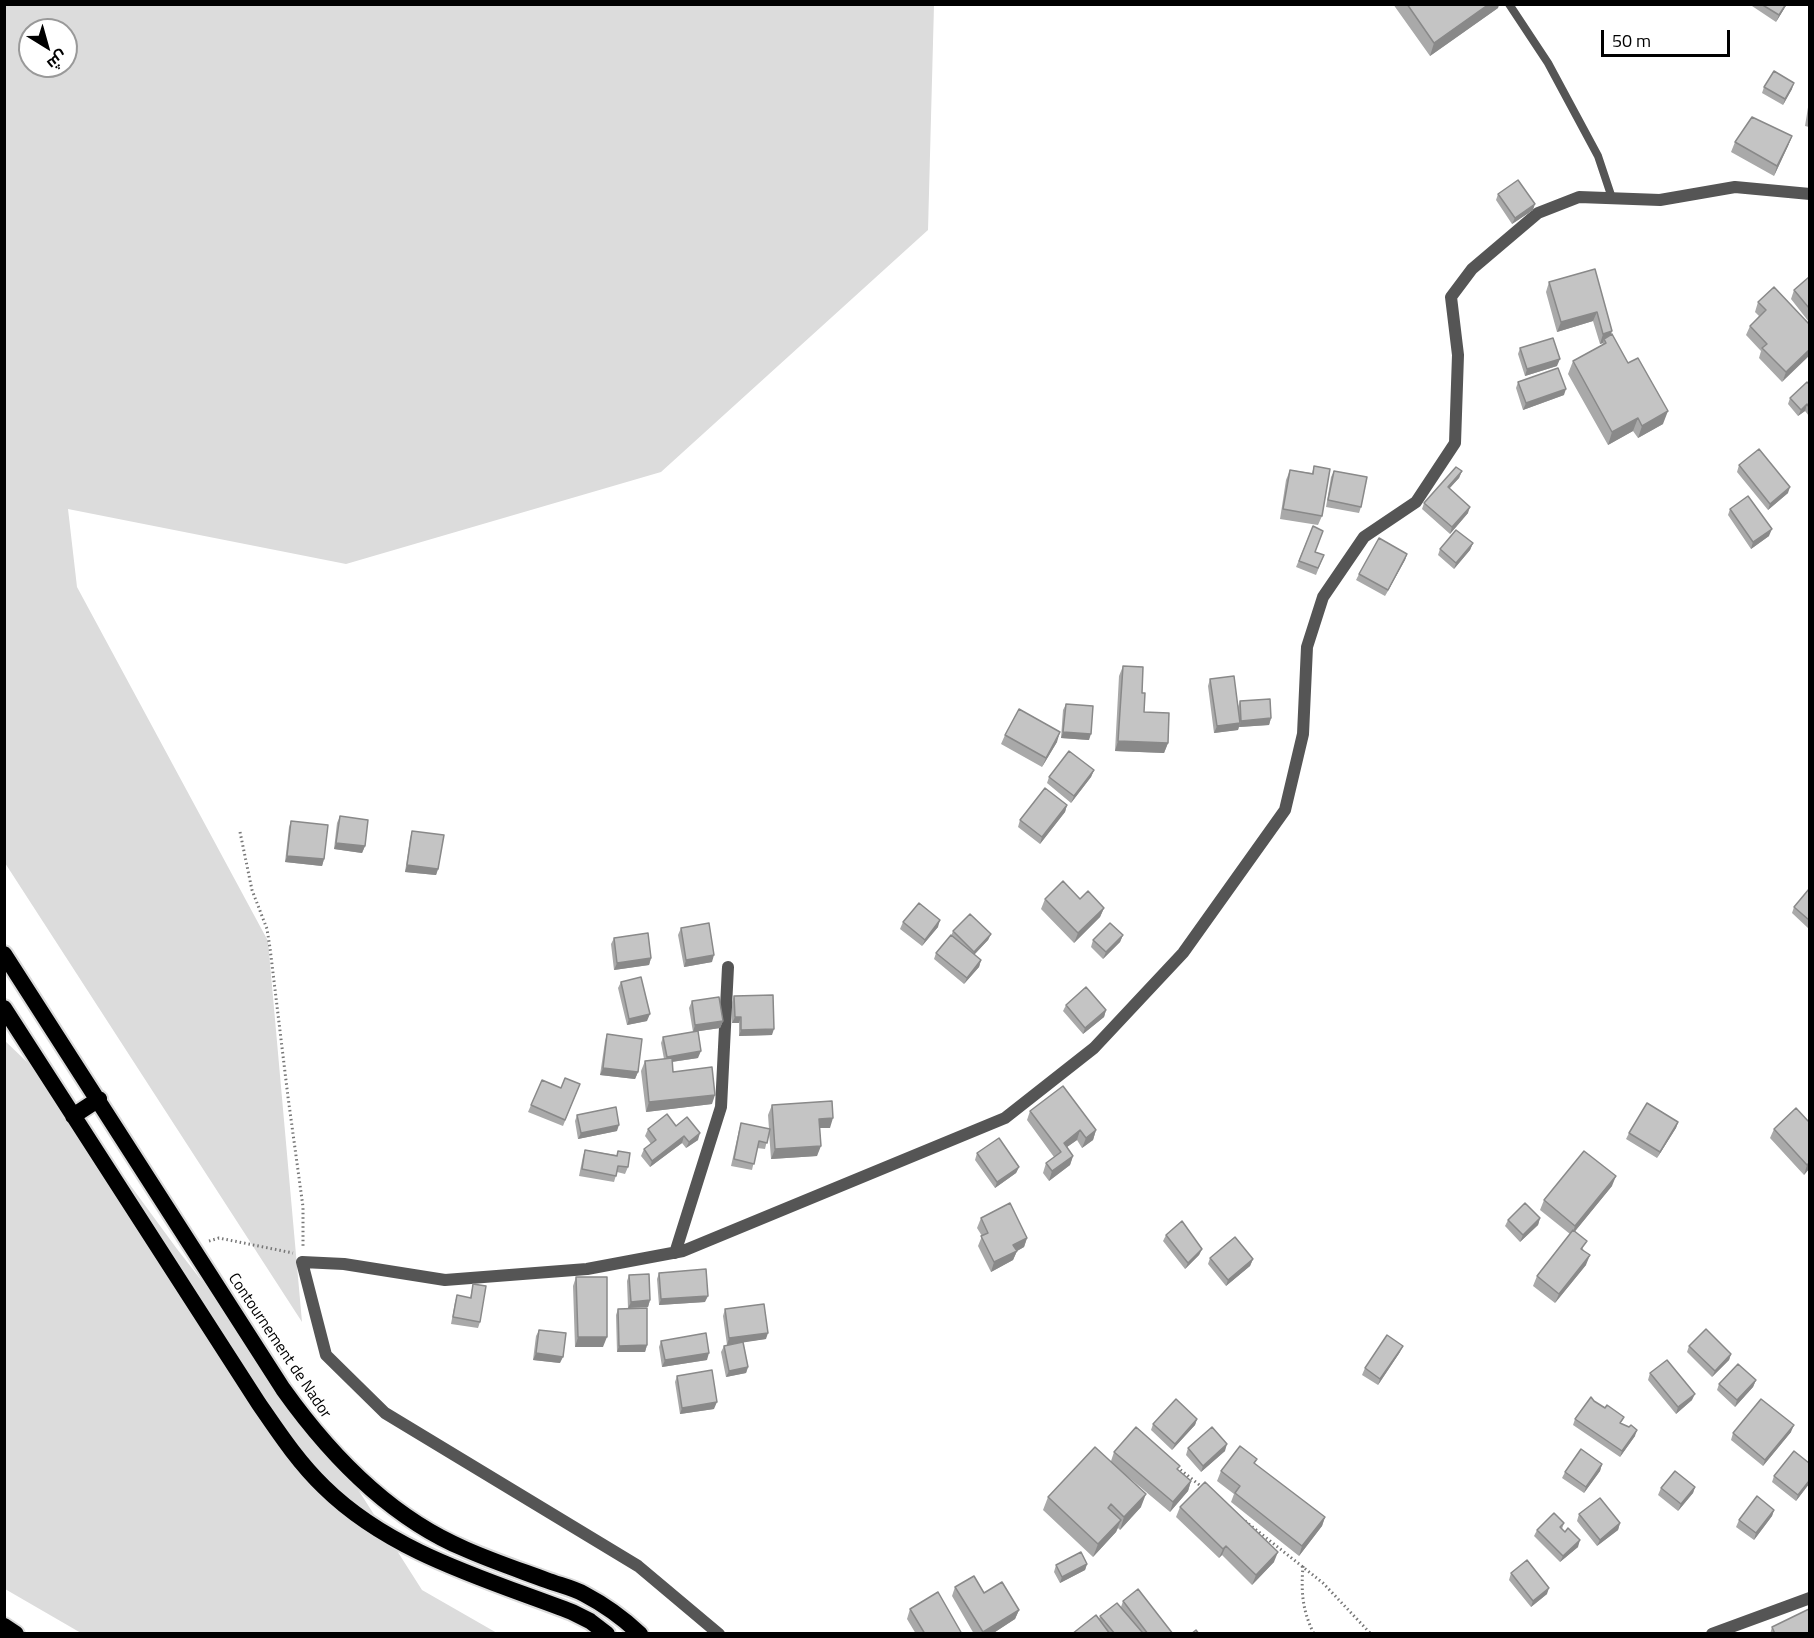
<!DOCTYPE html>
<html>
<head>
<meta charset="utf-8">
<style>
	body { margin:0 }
	#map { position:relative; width:1814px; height:1638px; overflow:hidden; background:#fff; font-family:"Titillium Web",Cairo,sans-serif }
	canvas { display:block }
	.frame { position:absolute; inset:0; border:6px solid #000; pointer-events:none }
	.north { position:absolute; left:18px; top:18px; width:60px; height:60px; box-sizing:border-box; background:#fff; border:2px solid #999; border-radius:50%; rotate:143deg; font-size:16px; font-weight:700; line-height:24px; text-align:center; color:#000 }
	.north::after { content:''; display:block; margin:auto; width:21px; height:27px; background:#000; clip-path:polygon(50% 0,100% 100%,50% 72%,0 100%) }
	.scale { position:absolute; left:1601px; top:30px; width:129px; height:27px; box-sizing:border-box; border:3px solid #000; border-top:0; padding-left:8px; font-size:18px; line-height:21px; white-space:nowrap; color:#000; -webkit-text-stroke:4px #fff; paint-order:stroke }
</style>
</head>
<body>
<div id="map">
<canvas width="1814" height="1638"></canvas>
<div class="frame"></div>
<div class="north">ش</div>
<div class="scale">50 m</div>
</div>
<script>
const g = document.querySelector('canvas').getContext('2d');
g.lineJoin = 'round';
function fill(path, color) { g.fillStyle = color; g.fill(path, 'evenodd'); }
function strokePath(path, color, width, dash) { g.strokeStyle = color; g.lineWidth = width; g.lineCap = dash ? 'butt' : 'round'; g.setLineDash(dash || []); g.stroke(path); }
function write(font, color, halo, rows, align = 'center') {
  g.font = font + ' "Titillium Web",sans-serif'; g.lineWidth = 4.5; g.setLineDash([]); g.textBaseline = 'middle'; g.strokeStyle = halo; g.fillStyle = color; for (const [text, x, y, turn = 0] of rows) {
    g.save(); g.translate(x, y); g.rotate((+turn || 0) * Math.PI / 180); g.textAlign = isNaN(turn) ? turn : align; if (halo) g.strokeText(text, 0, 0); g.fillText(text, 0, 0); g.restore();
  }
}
const green = new Path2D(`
	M5 5H934L928 230 661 472 346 564 68 509 77 587 268 941 302 1322 5 863ZM30 30H66V66H30Z
	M4 1040 70 1103 177 1249 273 1372 352 1480 422 1590 497 1633H81L5 1589Z`);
const path = new Path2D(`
	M240 832 252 890 267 929 270 948 288 1097 303 1207V1248
	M209 1241 219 1238 293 1253
	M1177 1467 1202 1487
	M1245 1521 1323 1583 1371 1634
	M1303 1566C1301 1591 1302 1610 1314 1634`);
const service = new Path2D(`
	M1509 4 1548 63 1598 156 1612 198`);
const minor = new Path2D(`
	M675 1253 721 1107 728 967
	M719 1634 638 1566 385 1413 326 1355 302 1262 344 1264 445 1280 587 1269 683 1251 1005 1118 1094 1048 1183 953 1285 810 1303 734 1307 647 1323 597 1364 537 1416 502 1455 443 1458 355 1451 297 1472 269 1538 213 1579 197 1660 200 1735 187 1810 194
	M1712 1634 1810 1598`);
const trunk = new Path2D(`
	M4 954 283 1389C330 1455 389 1517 465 1549 492 1561 519 1570 546 1580 559 1585 573 1588 584 1594 605 1605 623 1618 640 1634
	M4 1008 259 1404C279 1433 298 1462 324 1487 391 1553 486 1579 572 1612L590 1621 607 1634
	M73 1116 99 1099
	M4 1626 16 1634`);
const wall = new Path2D(`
	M1393 4H1499L1498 8 1430 56Z
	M1749 4H1787L1776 22Z
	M1764 87 1792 89 1783 105 1762 93Z
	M1809 101V127L1805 126Z
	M1792 136 1788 146 1774 176 1731 152 1735 142Z
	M1498 194 1533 210 1512 224 1496 200Z
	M1595 269 1611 335 1663 424 1638 438 1633 431 1608 445 1568 374 1573 361 1602 345 1603 343 1600 344 1593 321 1557 332 1546 292 1549 282Z
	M1809 277V322L1791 299 1794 290Z
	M1758 302 1809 324 1782 382 1759 358 1761 351 1746 335 1750 326 1759 316 1755 312Z
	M1520 348 1557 366 1525 376 1518 354Z
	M1518 382 1564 395 1523 410 1516 388Z
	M1809 384V416L1805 411 1798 416 1788 404 1790 398Z
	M1739 465 1788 493 1768 510 1737 472Z
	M1314 466 1322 516 1318 525 1280 519 1286 480 1290 470 1312 473Z
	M1334 471 1361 507 1359 513 1326 507 1331 477Z
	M1462 471 1459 478 1449 489 1468 513 1450 534 1422 509 1424 503Z
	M1730 509 1769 536 1751 549 1728 515Z
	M1313 526 1315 552 1324 555 1316 575 1296 567Z
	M1473 543 1470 550 1454 569 1438 555 1440 549Z
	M1407 554 1405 560 1385 596 1356 580 1359 574Z
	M1123 666 1142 693 1144 712 1168 743 1164 753 1115 751 1119 676Z
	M1210 679 1238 707 1240 701 1271 718 1269 725 1239 727V726L1238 730 1214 733 1208 686Z
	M1066 704 1089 740 1061 738 1063 710Z
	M1005 735 1057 742 1042 767 1001 744Z
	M1094 770 1091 777 1071 803 1047 783 1049 777Z
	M1067 805 1065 812 1040 844 1018 827 1020 820Z
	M340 816 365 846 362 853 334 849 337 823Z
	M291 821 324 859 322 866 285 862 289 827Z
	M412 831 438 869 436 875 405 872 410 838Z
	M1809 889V929L1792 913 1794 907Z
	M1045 899H1080L1104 908 1100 917 1074 943 1041 909Z
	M903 922 938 927 922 946 900 929Z
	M681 928 712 962 684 967 678 935Z
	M953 931 991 934 988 940 974 955 981 960 979 967 964 984 934 959 936 953 951 936Z
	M1123 935 1120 942 1103 959 1091 947 1093 940Z
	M614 938 651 958 649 965 614 970 611 944Z
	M621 982 647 1021 627 1025 618 988Z
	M734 996 772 1035 739 1036V1023H732V1002Z
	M692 1001 723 1021 720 1028 693 1032 689 1008Z
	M1066 1005 1106 1010 1104 1017 1083 1034 1063 1011Z
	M607 1034 638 1072 635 1079 600 1075 605 1041Z
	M663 1037 698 1058 672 1062 673 1072 712 1104 646 1112 641 1071 645 1061 664 1059 661 1043Z
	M580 1084 563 1126 528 1112 531 1105 561 1088Z
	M772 1105 830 1128H820L817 1156 771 1159 769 1132 765 1149 757 1148 752 1170 731 1166 739 1130 741 1123 769 1129 768 1115Z
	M1796 1108 1809 1169 1804 1175 1770 1138 1774 1129Z
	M1030 1111 1096 1130 1093 1140 1082 1148 1077 1140 1067 1147 1073 1156 1070 1165 1049 1181 1043 1173 1046 1163 1054 1157 1027 1120Z
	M577 1115 617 1131 578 1139 575 1121Z
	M1678 1122 1676 1128 1657 1158 1626 1139 1629 1133Z
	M676 1126 698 1140 686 1148 682 1143 650 1167 641 1156 644 1149 651 1144 645 1136 648 1129Z
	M585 1150 617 1155 618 1151 628 1167 625 1174 617 1172 614 1182 579 1176 583 1156Z
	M977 1153 1019 1167 1016 1173 995 1188 975 1160Z
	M1612 1186 1575 1231 1584 1251 1586 1265 1555 1303 1533 1286 1537 1276 1570 1234 1540 1210 1544 1200Z
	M981 1218 1027 1238 1024 1247 1017 1251 1013 1260 991 1272 978 1246 982 1236 977 1228Z
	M1540 1218 1538 1225 1520 1242 1505 1226 1508 1220Z
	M1166 1235 1202 1249 1199 1255 1185 1269 1163 1241Z
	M1210 1258 1253 1259 1250 1266 1226 1286 1208 1264Z
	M659 1273 705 1302 659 1305 657 1279Z
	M629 1275 650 1300 648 1307 628 1308 627 1281Z
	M576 1277 603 1347H575L573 1286Z
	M473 1284 480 1322 478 1328 451 1324 455 1302 457 1295 470 1298Z
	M618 1309 647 1345 645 1352H617L616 1315Z
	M725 1309 766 1339 743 1342 748 1367 746 1373 726 1377 721 1352 724 1346 727 1345 723 1316Z
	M539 1330 560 1363 533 1360 536 1336Z
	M661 1341 707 1360 662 1367 659 1347Z
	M1689 1346 1731 1354 1729 1360 1712 1377 1687 1352Z
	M1400 1352 1378 1385 1362 1375 1365 1368Z
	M1650 1373 1692 1400 1676 1414 1648 1380Z
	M677 1376 714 1409 680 1414 675 1382Z
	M1756 1380 1753 1387 1735 1407 1717 1390 1719 1384Z
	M1594 1401 1622 1424 1635 1436 1620 1457 1573 1425 1575 1419Z
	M1197 1419 1195 1425 1172 1450 1151 1430 1153 1424Z
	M1791 1432 1763 1466 1731 1440 1733 1433Z
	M1188 1448 1225 1451 1201 1472 1186 1455Z
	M1114 1452 1178 1470 1191 1481 1188 1491 1170 1512 1127 1476 1141 1507 1120 1530 1118 1528 1116 1532 1093 1557 1043 1510 1048 1497 1111 1461Z
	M1255 1464 1325 1517 1322 1526 1299 1556 1231 1502 1234 1494 1217 1481 1221 1471Z
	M1602 1464 1600 1471 1584 1493 1562 1478 1565 1472Z
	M1774 1476 1809 1484 1796 1501 1772 1482Z
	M1695 1487 1693 1493 1678 1511 1658 1495 1661 1488Z
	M1180 1507 1274 1562 1252 1585 1222 1555 1219 1558 1176 1517Z
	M1774 1510 1772 1516 1754 1540 1736 1527 1739 1520Z
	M1579 1514 1620 1523 1618 1530 1597 1546 1577 1521Z
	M1564 1523 1562 1529 1578 1547 1560 1562 1534 1536 1537 1530Z
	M1087 1564 1085 1570 1060 1583 1054 1572 1056 1565Z
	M1511 1573 1547 1594 1531 1607 1509 1580Z
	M955 1587 984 1593 1019 1610 1015 1619 992 1634H974L952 1596Z
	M1123 1601 1173 1634H1072L1099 1619 1100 1616 1121 1607Z
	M910 1609 962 1634H916L907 1619Z
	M1772 1627 1809 1634H1770Z`);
const shadedWall = new Path2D(`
	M1489 4H1499L1498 8 1430 56 1434 43Z
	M1786 4H1787L1776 22 1779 15Z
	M1794 83 1792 89 1783 105 1785 99Z
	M1792 136 1788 146 1774 176 1777 166Z
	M1535 204 1533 210 1512 224 1515 218Z
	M1597 312 1593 321 1557 332 1561 322Z
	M1612 331 1609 341 1604 339 1603 343 1600 344 1603 334Z
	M1809 350V356L1782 382 1786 372Z
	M1560 359 1557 366 1525 376 1527 369Z
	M1566 389 1564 395 1523 410 1526 403Z
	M1807 404 1805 411 1798 416 1801 410Z
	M1668 411 1663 424 1638 438 1642 426Z
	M1638 418 1633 431 1608 445 1612 432Z
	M1462 471 1459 478 1445 493 1448 487Z
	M1790 487 1788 493 1768 510 1770 504Z
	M1470 507 1468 513 1450 534 1452 527Z
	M1772 529 1769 536 1751 549 1753 542Z
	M1473 543 1470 550 1454 569 1456 563Z
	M1407 554 1405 560 1385 596 1388 590Z
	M1271 718 1269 725 1239 727 1241 721Z
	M1240 723 1238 730 1214 733 1217 726Z
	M1060 732 1057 742 1042 767 1046 758Z
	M1063 732 1091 734 1089 740 1061 738Z
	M1118 741 1168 743 1164 753 1115 751Z
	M1094 770 1091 777 1071 803 1074 796Z
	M1067 805 1065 812 1040 844 1042 837Z
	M336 843 365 846 362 853 334 849Z
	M287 856 324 859 322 866 285 862Z
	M407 865 438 869 436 875 405 872Z
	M1104 908 1100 917 1074 943 1078 933Z
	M940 920 938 927 922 946 925 940Z
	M991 934 988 940 971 958 974 952Z
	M1123 935 1120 942 1103 959 1106 952Z
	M714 955 712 962 684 967 686 960Z
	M651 958 649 965 614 970 617 963Z
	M981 960 979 967 964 984 967 978Z
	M1106 1010 1104 1017 1083 1034 1085 1028Z
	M650 1014 647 1021 627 1025 629 1019Z
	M735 1017H741L739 1023H732Z
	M723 1021 720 1028 693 1032 695 1025Z
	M774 1029 772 1035 739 1036 741 1030Z
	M701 1051 698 1058 664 1063 667 1057Z
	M603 1068 638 1072 635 1079 600 1075Z
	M715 1095 712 1104 646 1112 649 1102Z
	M833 1118 830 1128H816L819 1119Z
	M1678 1122 1676 1128 1657 1158 1660 1152Z
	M619 1125 617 1131 578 1139 581 1133Z
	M1080 1130 1077 1140 1060 1152 1064 1143Z
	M1096 1130 1093 1140 1082 1148 1086 1138Z
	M700 1133 698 1140 686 1148 689 1142Z
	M684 1136 682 1143 650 1167 652 1161Z
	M821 1146 817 1156 771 1159 775 1149Z
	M1073 1156 1070 1165 1049 1181 1052 1171Z
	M1809 1163V1169L1804 1175 1807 1165Z
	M1019 1167 1016 1173 995 1188 997 1182Z
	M1616 1176 1612 1186 1572 1235 1575 1226Z
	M1540 1218 1538 1225 1520 1242 1523 1235Z
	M1027 1238 1024 1247 1017 1251 1013 1260 991 1272 994 1262 1013 1245Z
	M1202 1249 1199 1255 1185 1269 1188 1263Z
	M1590 1255 1586 1265 1555 1303 1559 1294Z
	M1253 1259 1250 1266 1226 1286 1228 1280Z
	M708 1296 705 1302 659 1305 661 1299Z
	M650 1300 648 1307 628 1308 631 1302Z
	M768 1333 766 1339 727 1345 729 1338Z
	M578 1337H607L603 1347H575Z
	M647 1345 645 1352H617L619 1346Z
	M1403 1346 1400 1352 1378 1385 1380 1379Z
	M536 1353 563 1357 560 1363 533 1360Z
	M709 1353 707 1360 662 1367 665 1360Z
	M1731 1354 1729 1360 1712 1377 1715 1371Z
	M748 1367 746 1373 726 1377 729 1371Z
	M1756 1380 1753 1387 1735 1407 1737 1400Z
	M1695 1394 1692 1400 1676 1414 1678 1407Z
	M717 1402 714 1409 680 1414 682 1408Z
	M1197 1419 1195 1425 1172 1450 1175 1444Z
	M1794 1425 1791 1432 1763 1466 1765 1460Z
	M1637 1430 1635 1436 1620 1457 1622 1451Z
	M1227 1444 1225 1451 1201 1472 1203 1466Z
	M1602 1464 1600 1471 1584 1493 1586 1487Z
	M1191 1481 1188 1491 1170 1512 1173 1502Z
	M1809 1481V1484L1796 1501 1798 1495Z
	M1695 1487 1693 1493 1678 1511 1681 1504Z
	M1146 1494 1141 1507 1120 1530 1124 1517Z
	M1774 1510 1772 1516 1754 1540 1756 1533Z
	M1325 1517 1322 1526 1299 1556 1302 1546Z
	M1121 1520 1116 1532 1093 1557 1098 1544Z
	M1620 1523 1618 1530 1597 1546 1600 1540Z
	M1580 1540 1578 1547 1560 1562 1563 1556Z
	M1226 1546 1222 1555 1219 1558 1223 1549Z
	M1278 1552 1274 1562 1252 1585 1256 1575Z
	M1087 1564 1085 1570 1060 1583 1062 1577Z
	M1549 1588 1547 1594 1531 1607 1533 1601Z
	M1019 1610 1015 1619 992 1634H982L983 1632Z`);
const building = new Path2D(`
	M1407 4H1489L1434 43Z
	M1761 4H1786L1779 15Z
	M1774 71 1794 83 1785 99 1764 87Z
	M1752 117 1792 136 1777 166 1735 142Z
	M1518 180 1535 204 1515 218 1498 194Z
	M1595 269 1612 331 1603 334 1597 312 1561 322 1549 282Z
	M1809 277V308L1794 290Z
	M1774 287 1809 324V350L1786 372 1762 348 1767 344 1750 326 1766 310 1758 302Z
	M1612 334 1628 363 1638 358 1668 411 1642 426 1638 418 1612 432 1573 361 1606 343 1604 339Z
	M1553 338 1560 359 1527 369 1520 348Z
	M1558 368 1566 389 1526 403 1518 382Z
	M1807 382 1809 384V407L1807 404 1801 410 1790 398Z
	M1759 449 1790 487 1770 504 1739 465Z
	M1314 466 1330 469 1322 516 1283 509 1290 470 1313 474Z
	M1456 467 1462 471 1448 487 1470 507 1452 527 1424 503Z
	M1334 471 1367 477 1361 507 1328 500Z
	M1748 496 1772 529 1753 542 1730 509Z
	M1313 526 1323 531 1315 552 1324 555 1318 568 1299 561Z
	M1456 530 1473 543 1456 563 1440 549Z
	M1379 538 1407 554 1388 590 1359 574Z
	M1123 666 1143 667 1142 693H1145L1144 712 1169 713 1168 743 1118 741Z
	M1234 676 1240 723 1217 726 1210 679Z
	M1270 699 1271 718 1241 721 1240 701Z
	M1066 704 1093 706 1091 734 1063 732Z
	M1019 709 1060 732 1046 758 1005 735Z
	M1069 751 1094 770 1074 796 1049 777Z
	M1045 788 1067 805 1042 837 1020 820Z
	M340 816 368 820 365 846 336 843Z
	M291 821 328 825 324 859 287 856Z
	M412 831 444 835 438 869 407 865Z
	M1063 881 1080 899 1088 891 1104 908 1078 933 1045 899Z
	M1809 889V920L1794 907Z
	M919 903 940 920 925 940 903 922Z
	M970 914 991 934 974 952 953 931Z
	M709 923 714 955 686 960 681 928Z
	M1110 923 1123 935 1106 952 1093 940Z
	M648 933 651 958 617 963 614 938Z
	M951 935 981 960 967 978 936 953Z
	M641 977 650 1014 629 1019 621 982Z
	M1086 987 1106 1010 1085 1028 1066 1005Z
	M773 995 774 1029 741 1030V1017H735L734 996Z
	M719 997 723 1021 695 1025 692 1001Z
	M698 1031 701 1051 667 1057 663 1037Z
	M607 1034 642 1039 638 1072 603 1068Z
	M672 1058 673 1072 712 1067 715 1095 649 1102 645 1061Z
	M565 1078 580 1084 565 1120 531 1105 542 1080 561 1088Z
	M1063 1086 1096 1130 1086 1138 1080 1130 1064 1143 1073 1156 1052 1171 1046 1163 1061 1152 1030 1111Z
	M832 1101 833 1118 819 1119 821 1146 775 1149 772 1105Z
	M1647 1103 1678 1122 1660 1152 1629 1133Z
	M616 1107 619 1125 581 1133 577 1115Z
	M1796 1108 1809 1122V1163L1807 1165 1774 1129Z
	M667 1114 676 1126 687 1117 700 1133 689 1142 684 1136 652 1161 644 1149 656 1140 648 1129Z
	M741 1123 770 1129 767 1143 759 1141 754 1164 734 1159Z
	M999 1138 1019 1167 997 1182 977 1153Z
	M585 1150 617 1156 618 1151 630 1153 628 1167 618 1166 616 1176 582 1169Z
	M1584 1151 1616 1176 1575 1226 1544 1200Z
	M1010 1203 1027 1238 1013 1245 1017 1251 994 1262 981 1236 988 1233 981 1218Z
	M1525 1203 1540 1218 1523 1235 1508 1220Z
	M1182 1221 1202 1249 1188 1263 1166 1235Z
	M1573 1230 1587 1241 1581 1249 1590 1255 1559 1294 1537 1276Z
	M1235 1237 1253 1259 1228 1280 1210 1258Z
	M706 1269 708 1296 661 1299 659 1273Z
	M649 1274 650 1300 631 1302 629 1275Z
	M576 1277H607V1337H578Z
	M473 1284 486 1286 480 1322 453 1317 457 1295 471 1298Z
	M764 1304 768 1333 729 1338 725 1309Z
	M647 1308V1345L619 1346 618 1309Z
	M1706 1329 1731 1354 1715 1371 1689 1346Z
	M539 1330 566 1333 563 1357 536 1353Z
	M706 1333 709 1353 665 1360 661 1341Z
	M1387 1335 1403 1346 1380 1379 1365 1368Z
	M743 1342 748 1367 729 1371 724 1346Z
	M1667 1360 1695 1394 1678 1407 1650 1373Z
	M1738 1364 1756 1380 1737 1400 1719 1384Z
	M712 1370 717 1402 682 1408 677 1376Z
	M1591 1397 1594 1401 1605 1408 1607 1405 1624 1417 1620 1423 1629 1427 1631 1425 1637 1430 1622 1451 1575 1419Z
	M1176 1399 1197 1419 1175 1444 1153 1424Z
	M1761 1399 1794 1425 1765 1460 1733 1433Z
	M1136 1427 1180 1466 1177 1469 1191 1481 1173 1502 1114 1452Z
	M1212 1427 1227 1444 1203 1466 1188 1448Z
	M1240 1446 1257 1459 1254 1463 1325 1517 1302 1546 1235 1493 1240 1486 1221 1471Z
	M1095 1447 1146 1494 1124 1517 1111 1504 1108 1508 1121 1520 1098 1544 1048 1497Z
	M1581 1449 1602 1464 1586 1487 1565 1472Z
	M1794 1451 1809 1463V1481L1798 1495 1774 1476Z
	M1675 1471 1695 1487 1681 1504 1661 1488Z
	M1205 1482 1278 1552 1256 1575 1226 1546 1223 1549 1180 1507Z
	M1757 1496 1774 1510 1756 1533 1739 1520Z
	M1600 1498 1620 1523 1600 1540 1579 1514Z
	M1554 1513 1564 1523 1560 1527 1565 1532 1568 1528 1580 1540 1563 1556 1537 1530Z
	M1081 1552 1087 1564 1062 1577 1056 1565Z
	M1527 1560 1549 1588 1533 1601 1511 1573Z
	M974 1576 984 1593 1002 1582 1019 1610 983 1632 955 1587Z
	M1138 1589 1173 1634H1148L1123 1601Z
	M938 1592 962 1634H925L910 1609Z
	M1117 1603 1142 1632 1140 1634H1115L1100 1616Z
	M1809 1609V1634H1775L1772 1627Z
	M1096 1615 1110 1634H1072Z
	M1196 1630 1199 1634H1191Z`);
const streetNames = [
	["Contournement de Nador",279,1346,56]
];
fill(green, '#dcdcdc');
strokePath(trunk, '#dbdbdb', 20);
strokePath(path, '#777', 3, [1.5, 3]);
strokePath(service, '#555', 8);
strokePath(minor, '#555', 12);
strokePath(trunk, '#000', 16);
fill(wall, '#a9a9a9');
fill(shadedWall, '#898989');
fill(building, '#c4c4c4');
strokePath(building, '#898989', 1.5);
write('16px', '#000', '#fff', streetNames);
</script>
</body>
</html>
